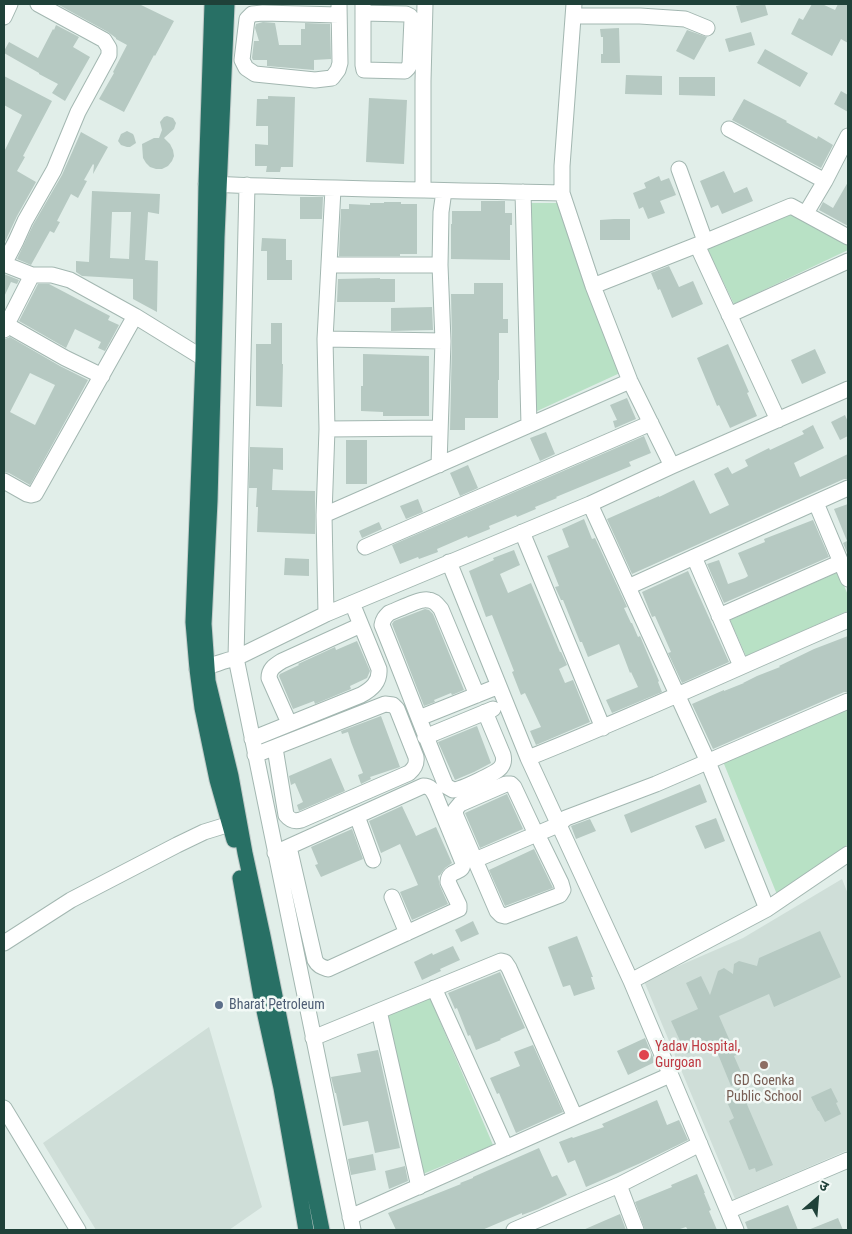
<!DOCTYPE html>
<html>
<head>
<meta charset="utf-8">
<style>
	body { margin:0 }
	#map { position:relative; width:852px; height:1234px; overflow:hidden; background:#e1eee9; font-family:"Roboto Condensed","Noto Sans Devanagari",sans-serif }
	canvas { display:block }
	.frame { position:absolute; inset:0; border:5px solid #1f4139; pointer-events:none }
	.north { position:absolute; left:792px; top:1174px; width:50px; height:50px; -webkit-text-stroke:4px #f2f9f6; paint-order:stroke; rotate:27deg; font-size:14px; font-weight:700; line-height:20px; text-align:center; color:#1f4139 }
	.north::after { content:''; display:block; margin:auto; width:18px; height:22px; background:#1f4139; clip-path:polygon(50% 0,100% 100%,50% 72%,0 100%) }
</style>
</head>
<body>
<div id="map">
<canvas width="852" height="1234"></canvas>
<div class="frame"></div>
<div class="north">उ</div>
</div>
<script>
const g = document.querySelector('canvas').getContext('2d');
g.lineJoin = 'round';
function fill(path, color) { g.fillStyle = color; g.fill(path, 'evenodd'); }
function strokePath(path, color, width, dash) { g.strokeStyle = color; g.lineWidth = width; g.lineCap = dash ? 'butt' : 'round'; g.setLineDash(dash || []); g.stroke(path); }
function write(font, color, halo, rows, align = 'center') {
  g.font = font + ' "Roboto Condensed",sans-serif'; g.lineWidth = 5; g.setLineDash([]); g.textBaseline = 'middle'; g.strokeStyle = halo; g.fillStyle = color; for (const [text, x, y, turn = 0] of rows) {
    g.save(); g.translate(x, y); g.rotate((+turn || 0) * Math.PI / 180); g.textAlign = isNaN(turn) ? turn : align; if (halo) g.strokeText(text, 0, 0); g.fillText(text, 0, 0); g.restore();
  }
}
const built = new Path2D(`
	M842 879 848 894V1150L735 1199 644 981 743 938Z
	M209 1027 262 1207 229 1230H96L43 1143Z`);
const green = new Path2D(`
	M531 203H561L620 373 535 412Z
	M790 212 848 243V250L734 304 707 248Z
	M838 572 848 595V611L746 656 730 620Z
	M848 706V844L778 897 722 759Z
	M430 998 493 1145 423 1174 386 1016Z`);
const building = new Path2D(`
	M57 4H139L174 21 155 56 154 55 124 112 99 99 114 73 113 72 127 45 116 39V38L108 32Z
	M746 4H765L768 15 741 23 736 6Z
	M812 4H822L835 10 838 4H848V43L841 39 832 56 791 34 799 18 803 20Z
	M263 22 275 23 279 45H301V29H305V23L330 24 331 59 314 60V70L267 66V60H253L252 58 254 41H259L255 28 256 24Z
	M56 25 79 37 73 47 90 57 65 101 52 93 58 84 39 74V73L4 53V51L9 42 38 58 53 29 54 30Z
	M619 28 620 63H601V54H603V37H601L600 29Z
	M687 30 707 37 694 60 676 51Z
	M751 32 755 45 729 52 725 39Z
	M765 49 808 73 800 87 757 63Z
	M626 75 662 76V95L625 94Z
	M4 76 52 101 23 156 25 157 17 171 36 182 17 216 4 244V152L22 115 4 105Z
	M679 77H715V96L679 95Z
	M841 91 848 95V112L834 104Z
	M268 96 295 97 293 167H281L280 172H266L267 166H255V144L268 145V126H256L257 99H268Z
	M369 98 407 100 404 164 366 162Z
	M744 99 787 121 786 122 817 139 818 136 833 145 821 168 732 120Z
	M167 116 173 118 176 123 174 129 164 138 170 144 173 150 174 156 172 161 168 166 162 169H156L150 167 146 163 143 158 142 144 154 138H159L162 130 160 122 164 117Z
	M127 131 133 134 134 136 136 143 130 147H127L121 145 118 141 121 134Z
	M81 132 108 147 93 174 94 165 93 164 84 180 87 181 78 198 71 194 57 221 60 222 54 233 50 231 31 265 17 259 33 225 62 175Z
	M724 171 734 193 747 187 753 201 722 214 718 205 711 208 700 181Z
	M659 176 661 181 669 178 676 195 660 201 665 213 648 219 643 207 639 209 633 193 646 188 644 183Z
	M848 182V226L819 210 823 202 833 208Z
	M92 191 160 194 159 214 148 212 145 260 158 261 157 312 133 299V279L82 276 76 272V261L89 262ZM112 212H131L129 259 110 258Z
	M300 197H323L322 219H300Z
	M481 201H505V213H512V225H510V260L451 259V224H452V211H481Z
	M384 202H401V204H417V254H400V256H339L341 209H349V204L370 205V203H384Z
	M614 219H630V240H600V220Z
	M262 238 286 239V260H292V280H267V251H261Z
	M669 266 679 287 693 281 703 304 672 318 660 289 658 290 651 273Z
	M4 274 19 280 17 284 11 282 4 297Z
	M380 278V279H395V302H337L338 279Z
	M474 283H503V319H508V333H499V380H498V418H465V430H450L452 341 451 294H474Z
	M38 284H49L110 316 108 320 119 325 105 351 98 348 101 342 75 329 66 348 19 321Z
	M432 307 433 330 391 331V308Z
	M271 323H282V364H283L282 407 256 406V344H271Z
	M10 337 60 366 88 380 30 485 9 473 4 472V341L5 339ZM30 373 55 385 35 425 10 412Z
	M728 344 749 392 747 393 757 416 730 428 719 405 717 406 697 358Z
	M815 349 826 373 802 384 791 360Z
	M363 354 429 356V416H383V412L361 411V386H363Z
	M627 398 636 419 615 428 613 421 617 420 610 405Z
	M845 415 848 422V436L840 440 831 422Z
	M813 425 824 448 794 463 800 477 848 454V479H844L632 574 607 519 659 496V497L694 480 710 514 729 505 714 474 728 467 732 474 748 466 745 460 769 448 770 450 804 434 802 431Z
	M546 432 555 454 540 461 530 438Z
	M644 436 651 453 629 462 631 466 556 497 557 498 535 507 536 509 517 517 516 515 489 526 490 529 468 538 467 536 437 549 438 552 419 559 418 557 400 564 392 545Z
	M346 440H367V484H346Z
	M250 447 283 448V470L273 469 272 490 315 491V534L257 532 258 507H256L257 488H249Z
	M468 465 478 488 460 496 450 473Z
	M418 499 423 512 406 519 400 506Z
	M848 504V555L843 543 847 541 834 509Z
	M584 519 592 539 595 538 627 607 624 608 631 623H632L638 637 640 636 659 681 658 682 662 692 612 713 606 700 638 687 631 672 630 673 619 644 588 657 582 642H580L563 600H561L555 587 559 586 547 556 569 547 562 529Z
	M813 520 829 557 724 603 707 564 719 560 728 584 745 578 748 576 738 553 765 542 764 539Z
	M379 522 382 529 362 538 359 531Z
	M514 550 520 565 500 574 508 593 531 583 560 652H561L567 665 559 669 565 683 573 680 590 722 536 745 530 731 541 727 525 693 521 695 512 672 514 671 492 615 486 617 469 571 494 560 493 558Z
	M285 558 309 559V576L284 575Z
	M688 571 729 662 682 683 668 653 671 652 655 616 652 617 642 592Z
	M425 609 429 610 433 614 464 690 452 695 451 693 434 700 435 702 424 706 392 624 394 621Z
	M848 636V692H844L713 749 692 704 724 690V691L744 683H743L757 676 780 667 779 666 814 649Z
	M357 641 370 671 367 678 350 686 351 689 315 704 314 701 293 709 279 676 280 674 299 665 298 664 335 647 336 650Z
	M381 716 400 767 370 777 371 779 361 784 358 775 363 773 351 742 348 732 342 734 341 731Z
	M477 726 491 763 474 772 455 780 438 742Z
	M331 758 345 791 299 811 297 805 303 802 295 783 291 785 289 776Z
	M700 784 707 802 631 833 624 815Z
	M507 794 523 829 480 848 465 813Z
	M402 806 416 836 436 827 452 863 445 868 440 875 438 876 440 886 448 904 412 920 400 892 418 885 408 862 400 844 381 853 369 821Z
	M716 818 725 841 705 849 695 826Z
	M590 819 596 831 576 839 571 826Z
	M352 829 363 859 321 877 315 865 318 864 311 847Z
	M534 849 553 888 505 906 489 870Z
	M473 921 479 934 461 942 455 930Z
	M820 931 841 977 774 1007 769 994 719 1016 736 1055 734 1056 744 1079 731 1086 713 1042 686 1054 671 1021 698 1009 686 983 701 976 710 995 718 971 724 968 733 974 734 964 739 961 757 966 759 958Z
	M577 936 593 977H591L595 989 574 996 570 985 563 987 548 947Z
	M453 946 460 960 440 969 441 971 422 980 414 962 432 953 433 955Z
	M500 972 525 1028 500 1039 501 1040 476 1050 470 1035 468 1036 457 1008 455 1009 448 993Z
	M645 1038 655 1062 628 1075 617 1051Z
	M533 1045 563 1112 516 1133 499 1093 497 1094 490 1078 520 1066 514 1052Z
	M378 1050 400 1148 375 1153 368 1121 343 1126 336 1093H335L331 1077 361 1072 357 1054Z
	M740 1088 773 1165 756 1172 755 1168 749 1170 746 1162 729 1121 734 1118 724 1095Z
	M831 1088 838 1102 836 1103 841 1114 825 1122 819 1111H818L811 1097Z
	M657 1100 667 1125 679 1120 688 1140 643 1162 586 1187 575 1160 568 1163 559 1142 572 1137 573 1138 604 1127 602 1124Z
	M539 1148 552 1177 557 1175 567 1195 538 1209 522 1215V1213L482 1230H396L388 1213 461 1184 460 1183 473 1178V1177Z
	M373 1154 376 1170 351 1175 348 1159Z
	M405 1166 408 1181 389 1189 385 1171Z
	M697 1174 705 1193H704L711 1210 709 1211 717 1230H688L686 1227 677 1230H645L635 1202 672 1187 671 1185Z
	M788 1205 798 1230H748L745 1222Z
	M620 1214 626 1230H583L606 1220Z
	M838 1218 843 1230H808Z`);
const minor = new Path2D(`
	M339 4 340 63 338 70 332 78 315 80 255 74 246 68 242 60 247 19 252 14 263 13 339 15
	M574 4 562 166V193L593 286 630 381 672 466
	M363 13 406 14 410 16 412 19 410 64 408 68 405 71 364 70 363 65V4
	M574 16H640L685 19 707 28
	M4 17 10 4
	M729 129 825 181
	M679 169 705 241
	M206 184C325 189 443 190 562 193
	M247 185 236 658 353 1230
	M423 189V81L425 4
	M523 192 529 425
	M806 213 825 181 848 136
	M697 245 778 420
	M4 264 16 241 25 221 54 170 78 112 109 55V48L104 40 38 4
	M4 264 32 275H52L70 280 135 316 203 358
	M329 265H440
	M593 286 697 245 791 206 848 237
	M729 315 848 261
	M7 325 65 358 102 376
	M4 330 32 275
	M325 339 443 341
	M327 429 440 428
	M439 465 443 341 440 265 441 212 444 191
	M4 481 27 494 31 495 35 494 135 316
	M816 503 848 579
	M590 504 708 762 767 909
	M324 515 630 381
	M522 532 603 728
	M365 547 651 423
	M694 557 741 666
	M449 562 528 758 631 981 736 1230
	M628 587 694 557 848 488
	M326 614 324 515 327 429 325 339 333 189
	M719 616 841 562
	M197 669C210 667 222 661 236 658L326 614 590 504 672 466 848 389
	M477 695 441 609C438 605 434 600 428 600 421 598 397 610 389 613 385 617 383 619 382 625 404 679 424 733 446 786L453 790C460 790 497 773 501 767 504 763 504 759 503 755L485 712
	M419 718 499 686
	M289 723 269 678C269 669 274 666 282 661L361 625
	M425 737 493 709
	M252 739 361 695C372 689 380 682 379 669L352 603
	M255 755 385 704 393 705 397 709 416 757C417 764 415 768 409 773L301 820C294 822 290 820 286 815L275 748
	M528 758C636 715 741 666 848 620
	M357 816 373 860
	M536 834 514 787 511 784H506L460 804 455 810 456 816 497 911 501 915 505 916 560 895 563 890 561 883 541 842
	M275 853 423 786C431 786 433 791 436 797L463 863C463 875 449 868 448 882L459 905V909L328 969C322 967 318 966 315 960L289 847
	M475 860 558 825 566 818 656 784 848 701
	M392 897 407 933
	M4 943 71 900 177 845 204 832 230 824
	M631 981 767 909 848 854
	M434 988 506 1148
	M379 1011 419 1187
	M313 1038 501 961 505 962 509 968 575 1117
	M4 1108 78 1230
	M619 1185 636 1230
	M728 1211 848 1160
	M350 1217 670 1075
	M514 1230 619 1185 700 1144`);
const highway = new Path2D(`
	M212 4 206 184 203 358 193 622 197 669 202 708 217 780 234 840
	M227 4 217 237 210 501 204 624 208 681 231 776 245 853 263 936 322 1230
	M240 878 261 997 281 1088 306 1230`);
const markers = [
	[219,1005,5,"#5c6f8a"],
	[644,1055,6,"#e0444e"],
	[764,1065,5,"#8d6e63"]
];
const serviceNames = [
	["Bharat Petroleum",229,1005]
];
const healthNames = [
	["Yadav Hospital,",655,1047],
	["Gurgoan",655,1063]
];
const educationNames = [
	["GD Goenka",764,1081],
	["Public School",764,1097]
];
fill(built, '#cfded8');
fill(green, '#b8e1c5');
fill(building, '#b6c9c2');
strokePath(minor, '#a3b7b1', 17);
strokePath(highway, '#c0cac8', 17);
strokePath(minor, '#fff', 15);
strokePath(highway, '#287065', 15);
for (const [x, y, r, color] of markers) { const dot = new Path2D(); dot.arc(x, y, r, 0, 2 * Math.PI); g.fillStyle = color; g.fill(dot); strokePath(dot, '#f2f9f6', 2); }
write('14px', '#4e5e75', '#f2f9f6', serviceNames, 'left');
write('14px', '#be3a42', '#f2f9f6', healthNames, 'left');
write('14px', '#785e54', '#f2f9f6', educationNames);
</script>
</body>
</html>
